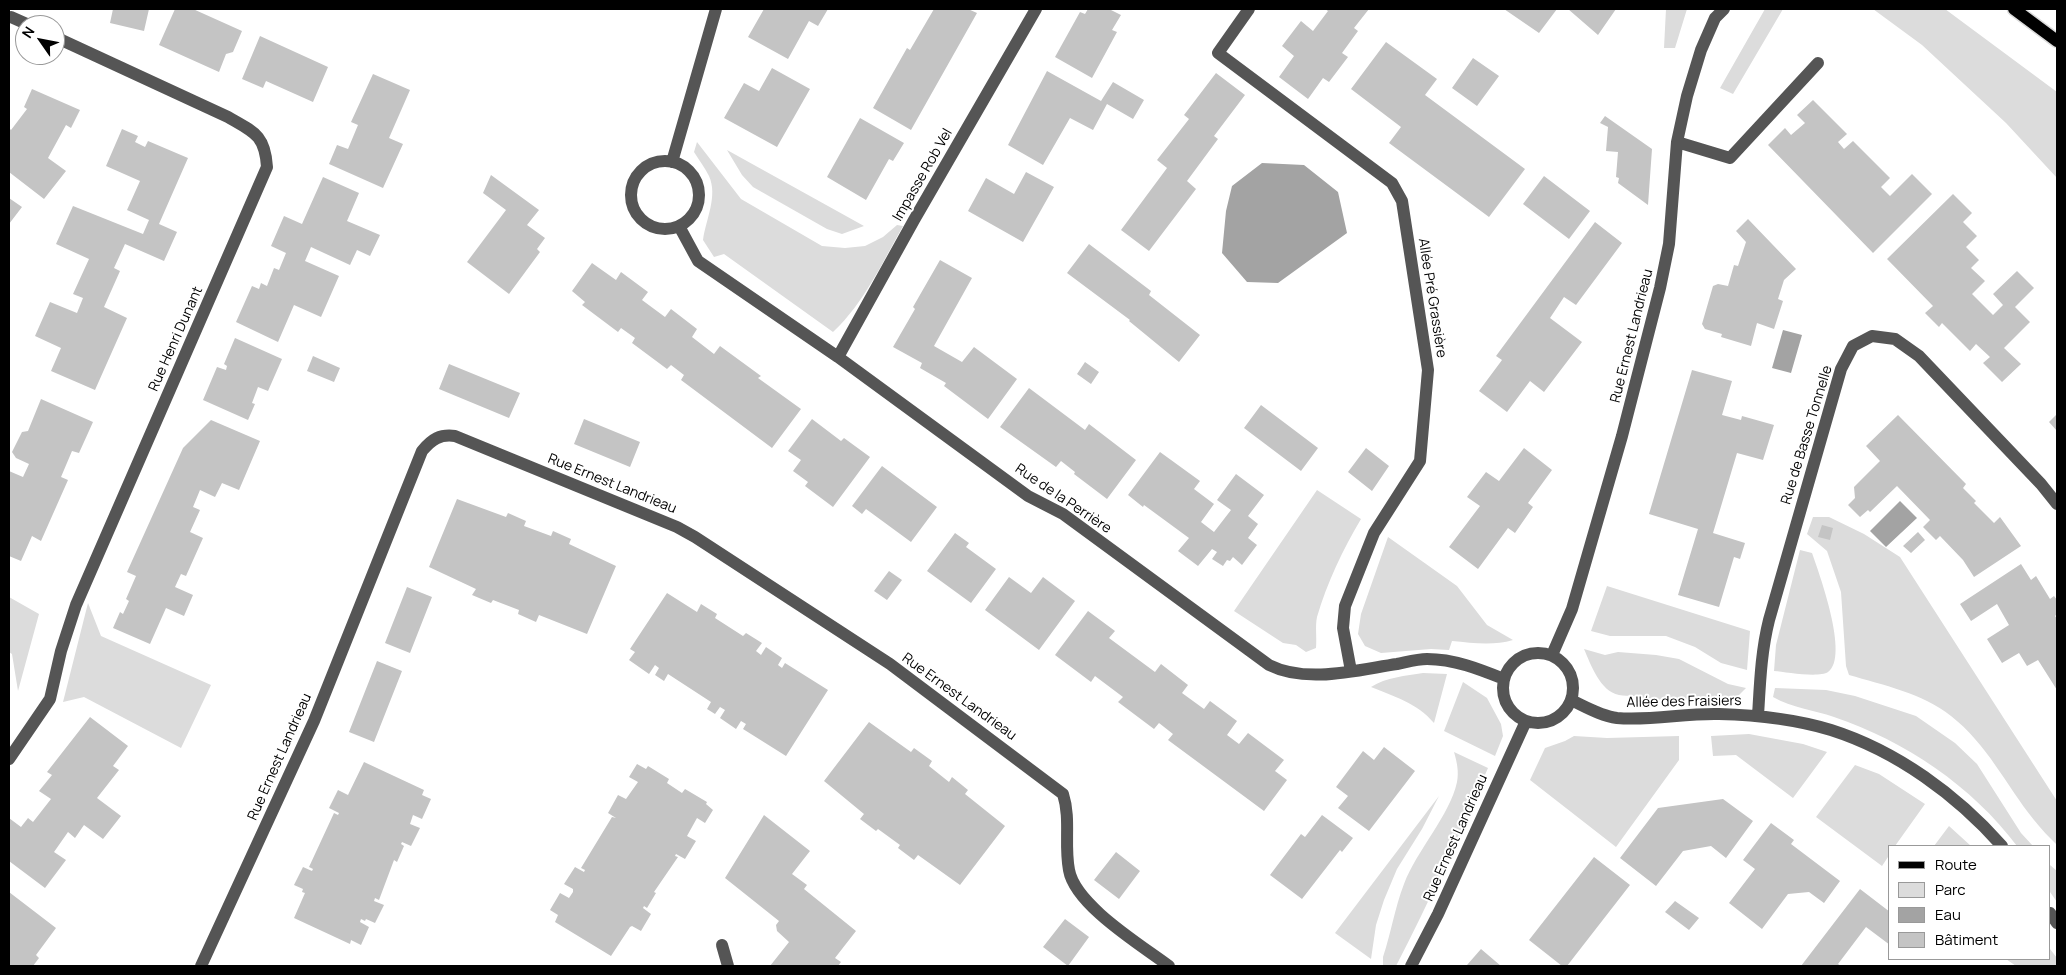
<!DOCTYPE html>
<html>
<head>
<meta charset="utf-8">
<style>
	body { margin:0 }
	#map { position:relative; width:2066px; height:975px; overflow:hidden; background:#fff; font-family:Manrope,sans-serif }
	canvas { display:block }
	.frame { position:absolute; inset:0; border:10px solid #000; pointer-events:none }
	.legend { position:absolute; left:1888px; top:845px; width:162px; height:115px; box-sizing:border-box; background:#fff; border:1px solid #999; margin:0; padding:6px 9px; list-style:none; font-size:15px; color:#000 }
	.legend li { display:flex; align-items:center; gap:10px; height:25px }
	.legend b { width:25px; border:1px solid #999 }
	.north { position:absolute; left:15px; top:15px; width:50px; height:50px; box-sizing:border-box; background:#fff; border:1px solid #999; border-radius:50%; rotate:303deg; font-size:14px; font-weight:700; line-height:20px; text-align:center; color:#000 }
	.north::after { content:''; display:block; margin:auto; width:18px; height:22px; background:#000; clip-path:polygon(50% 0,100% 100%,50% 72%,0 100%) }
</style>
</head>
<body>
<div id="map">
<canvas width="2066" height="975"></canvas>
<div class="frame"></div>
<ul class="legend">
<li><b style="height:6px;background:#000"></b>Route</li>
<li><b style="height:14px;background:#dcdcdc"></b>Parc</li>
<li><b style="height:14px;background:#a3a3a3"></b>Eau</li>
<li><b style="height:14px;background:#c4c4c4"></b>Bâtiment</li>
</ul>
<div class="north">N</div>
</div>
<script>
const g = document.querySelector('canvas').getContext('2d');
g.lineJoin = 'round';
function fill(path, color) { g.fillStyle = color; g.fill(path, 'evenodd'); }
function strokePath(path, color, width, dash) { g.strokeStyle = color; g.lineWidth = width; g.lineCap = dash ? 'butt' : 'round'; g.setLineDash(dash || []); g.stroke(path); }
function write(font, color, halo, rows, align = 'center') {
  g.font = font + ' Manrope,sans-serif'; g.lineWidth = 4; g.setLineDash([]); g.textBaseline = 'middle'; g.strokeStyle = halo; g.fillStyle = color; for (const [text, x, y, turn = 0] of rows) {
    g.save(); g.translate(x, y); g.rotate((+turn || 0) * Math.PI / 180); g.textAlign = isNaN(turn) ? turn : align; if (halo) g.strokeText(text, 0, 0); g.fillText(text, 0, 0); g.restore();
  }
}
const green = new Path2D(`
	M1666 9H1687L1675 48H1664Z
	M1765 9H1783L1733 94 1720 88Z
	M1873 9H1945L2057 92V178L2006 123 1922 45Z
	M697 142 741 199 822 246 845 248 865 246 883 237 897 225 903 226C882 263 864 303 833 332L724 254 714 257 703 240C706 219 718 196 709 176 705 168 699 160 694 152Z
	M727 150 864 226 842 234 827 229 753 187 742 175Z
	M1317 490 1361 519C1343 549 1327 583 1317 617 1315 626 1317 638 1316 648L1306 652 1296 645 1283 643 1234 611Z
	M1813 517H1829L1864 534 1900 557 2057 801V845C2049 837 2041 829 2034 820 2006 785 1987 744 1951 716 1922 693 1883 685 1849 675L1846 666 1841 592 1827 551 1807 534Z
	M1388 537 1457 586 1487 625 1513 640C1493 646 1473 643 1452 641L1449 650 1431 649 1381 653 1365 646 1358 634 1361 614Z
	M1800 550 1812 553C1819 573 1850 657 1828 672 1819 678 1785 672 1774 671L1776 645Z
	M1607 586 1750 631 1747 670 1721 663 1695 647 1666 636H1610L1591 631Z
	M9 597 39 614 18 691 12 654 9 652Z
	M88 603 101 636 211 685 181 748 84 697 63 702Z
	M1584 649 1605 655 1618 652 1656 655 1679 659 1728 684 1746 688 1737 697 1646 700C1638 694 1629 697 1619 695 1600 691 1591 665 1584 649Z
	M1423 673 1447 674 1434 723C1417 703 1395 697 1371 687 1386 677 1406 676 1423 673Z
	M1463 682 1487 698 1501 724 1503 736 1495 756 1444 731Z
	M1775 688 1826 690 1855 696 1916 716 1955 743 1977 764 2021 833 2033 846H2017C1972 786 1905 741 1834 717 1814 710 1792 708 1773 697Z
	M1749 734 1803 744 1827 752 1793 798 1736 755 1713 756 1711 736Z
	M1574 736 1607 738 1679 736V760L1616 847 1530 780 1545 748 1565 741Z
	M1454 752 1488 768C1459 835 1430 901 1396 966H1383V957C1391 933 1395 907 1404 884 1417 850 1450 815 1457 782 1459 772 1457 762 1454 752Z
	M1855 765 1879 774 1925 804 1895 846H1890V854L1882 866 1816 817Z
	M1439 796 1422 829 1397 869 1384 900 1376 925 1371 959 1335 933Z
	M1949 826 1971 846H1934Z
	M2050 865 2057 871V902L2050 892Z
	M2050 949 2057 958V966H2016L2006 959H2050Z`);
const water = new Path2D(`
	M1262 163 1304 165 1338 192 1347 233 1278 283 1247 282 1222 253 1226 211 1232 186Z
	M1783 330 1802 335 1791 373 1772 368Z
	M1900 501 1917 518 1886 547 1870 531Z`);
const building = new Path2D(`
	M113 9H149L144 31 110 23Z
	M175 9H193L242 31 233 52 226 54 219 72 159 45Z
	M764 9H828L818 26 809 21 788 59 748 37Z
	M934 9H968L977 13 911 130 873 108 907 48 910 50Z
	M1088 9H1109L1121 15 1112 30 1117 32 1092 78 1055 57 1080 12 1085 14Z
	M1325 9H1369L1354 28 1358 31 1342 53 1348 57 1329 82 1323 78 1308 99 1279 77 1294 56 1282 46 1301 21 1313 31 1328 11Z
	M1504 9H1557L1539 33Z
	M1568 9H1616L1598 35Z
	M260 36 328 67 313 102 266 81 263 88 242 79Z
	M1386 42 1437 79 1425 95 1525 169 1489 217 1389 143 1401 127 1351 89Z
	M1473 58 1499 76 1477 106 1452 88Z
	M772 68 810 89 777 147 724 118 744 83 759 91Z
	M1047 71 1101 101 1113 82 1144 100 1133 119 1107 104 1093 130 1070 118 1043 165 1008 145Z
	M1216 73 1245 95 1214 136 1218 139 1187 181 1196 189 1149 251 1121 230 1167 168 1157 160 1189 119 1184 115Z
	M373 74 410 90 389 138 403 144 383 188 329 164 337 145 348 149 358 125 351 122Z
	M32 89 80 110 71 128 66 125 48 158 66 171 44 199 9 172V128L11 130 27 109 24 107Z
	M1813 100 1847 134 1838 142 1844 149 1853 141 1890 178 1881 187 1890 196 1912 174 1932 194 1873 253 1768 145 1785 128 1791 135 1805 123 1797 115Z
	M1605 116 1652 149 1648 205 1618 183 1619 178 1616 177 1618 152 1606 151 1608 127 1600 123Z
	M860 118 904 143 893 161 889 159 866 200 827 177Z
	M122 129 138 136 135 142 145 147 148 141 188 158 159 224 177 232 164 261 125 244 114 268 120 271 104 307 127 318 95 390 51 371 61 348 35 336 50 302 77 313 83 298 73 294 89 259 56 244 73 206 143 234 149 220 127 210 140 181 106 166Z
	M1026 172 1054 187 1023 242 968 211 986 178 1014 194Z
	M491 175 539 210 527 225 545 238 537 249 540 252 509 294 467 262 506 210 483 193Z
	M1544 176 1590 211 1569 239 1523 204Z
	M323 177 359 193 347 221 380 235 370 256 357 250 350 265 311 247 305 261 339 276 321 317 294 305 278 342 236 322 252 286 259 289 261 283 267 286 274 268 279 270 286 253 271 246 284 216 302 224Z
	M1953 194 1972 213 1963 222 1977 236 1966 247 1979 260 1971 268 1985 281 1972 294 1993 315 2003 305 1993 294 2017 271 2034 288 2015 307 2030 322 2004 348 2021 364 2002 382 1983 363 1990 357 1976 344 1970 351 1942 323 1939 327 1925 313 1933 306 1887 259Z
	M9 198 22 207 9 224Z
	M1748 219 1796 269 1784 280 1778 299 1783 301 1774 329 1757 323 1751 346 1721 337 1722 334 1705 329 1702 324 1713 286 1718 284 1728 286 1734 265 1738 266 1746 242 1736 231Z
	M1595 222 1622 243 1576 305 1564 297 1550 318 1582 342 1544 392 1530 381 1507 412 1479 391 1502 360 1496 356Z
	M1089 244 1151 291 1149 295 1200 335 1179 362 1129 321 1130 320 1067 273Z
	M940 260 972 278 934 346 962 362 974 347 1017 379 988 419 944 386 946 383 920 368 922 363 893 347 915 309 913 307Z
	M592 263 616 280 621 272 648 292 642 300 665 317 671 309 697 329 692 337 714 354 720 346 761 376 758 378 801 409 772 448 681 380 684 375 671 365 667 369 632 343 635 338 621 328 618 332 582 305 585 302 572 291Z
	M235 338 282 359 268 391 258 387 252 403 255 404 248 420 203 400 217 367 226 370 227 366 224 364Z
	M313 356 340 368 334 382 307 371Z
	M1085 362 1099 372 1091 384 1077 374Z
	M449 364 520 393 509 418 439 389Z
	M1692 370 1732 381 1722 415 1741 420 1742 416 1774 425 1763 460 1737 453 1713 533 1745 543 1740 559 1734 557 1719 607 1678 595 1698 529 1649 514Z
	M1029 388 1085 430 1089 424 1136 460 1107 499 1074 474 1075 472 1061 461 1056 467 1000 427Z
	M41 399 93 422 79 453 72 451 61 477 68 480 41 541 32 536 21 561 9 556V471L23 477 29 464 16 458 12 452 22 432 28 431Z
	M1261 405 1318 448 1301 471 1244 428Z
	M2057 414V431L2049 422Z
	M1898 415 1966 484 1963 488 1976 501 1974 503 1994 523 2000 517 2021 546 1974 577 1963 560 1940 536 1936 540 1923 527 1930 520 1897 486 1870 512 1868 510 1860 517 1848 505 1855 498 1854 487 1880 461 1866 446Z
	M584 419 640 442 630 467 574 444Z
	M812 419 841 441 844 438 870 457 833 507 805 486 808 482 793 471 801 460 788 451Z
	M211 420 260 441 239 490 222 483 215 497 200 490 193 507 200 510 190 532 203 538 186 576 181 574 175 587 193 595 184 616 166 608 150 644 113 628 120 612 123 614 129 601 126 599 136 576 127 572 183 448Z
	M1366 448 1389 466 1372 491 1348 472Z
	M1524 448 1552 470 1528 503 1533 507 1515 533 1508 528 1478 569 1449 547 1480 506 1467 497 1486 472 1499 481Z
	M1160 452 1200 481 1194 489 1214 504 1201 522 1214 532 1231 510 1217 500 1236 474 1264 495 1248 516 1258 524 1248 538 1257 545 1242 565 1233 557 1230 561 1227 560 1223 566 1212 559 1217 552 1212 549 1198 566 1178 551 1189 538 1144 505 1143 507 1128 495Z
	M882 466 937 507 911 542 866 509 862 514 852 506Z
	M457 499 506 517 508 513 526 521 524 526 551 536 553 531 571 539 569 544 616 566 587 634 539 615 536 622 518 614 519 610 493 600 491 603 472 595 476 589 429 567Z
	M1822 525 1833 528 1830 540 1818 537Z
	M1918 532 1925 540 1911 553 1903 546Z
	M955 533 969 543 966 547 996 569 971 603 927 571Z
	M2021 564 2031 580 2036 576 2050 599 2054 596 2057 600V614L2055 616 2057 619V690L2038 660 2027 666 2019 653 2002 663 1987 639 2009 625 1997 604 1971 621 1960 604Z
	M889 571 902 580 887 600 874 591Z
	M1009 577 1031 593 1043 577 1075 601 1039 650 985 610Z
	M407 587 432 597 410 653 385 643Z
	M667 593 697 612 701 604 717 614 715 618 743 636 746 633 762 643 756 651 761 655 766 647 782 658 778 665 782 668 785 663 828 690 786 756 743 729 746 724 741 721 736 729 720 718 725 710 720 707 715 714 707 709 711 702 668 674 664 681 655 675 659 668 655 665 649 674 629 660 635 652 630 649Z
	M1088 611 1115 631 1109 638 1155 672 1161 664 1188 685 1182 693 1204 709 1210 701 1237 721 1227 735 1239 744 1248 733 1284 760 1275 771 1287 780 1264 811 1168 740 1173 734 1159 723 1154 729 1118 702 1123 697 1095 676 1091 682 1055 655Z
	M377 661 402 671 374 742 349 732Z
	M90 717 128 746 113 766 119 770 97 798 121 816 103 839 84 825 75 838 68 832 54 852 66 860 45 888 9 861V818L21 827 28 818 33 822 51 799 39 791 52 775 47 772Z
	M869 722 911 752 914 748 932 761 929 766 949 782 952 777 968 790 965 794 1005 826 960 885 918 855 914 860 898 848 900 845 878 829 876 831 860 819 864 814 824 781Z
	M1384 747 1415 771 1369 831 1338 808 1348 796 1336 787 1363 751 1374 760Z
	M364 762 424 790 422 795 431 799 422 819 413 815 410 824 420 828 411 846 402 842 401 844 404 846 397 862 394 860 379 900 375 898 374 901 384 905 375 923 366 919 365 921 361 919 360 922 369 927 361 945 351 940 350 944 294 918 305 893 302 892 303 889 294 885 303 867 312 871 313 869 309 867 334 813 338 815 339 813 329 808 338 790 348 795Z
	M637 764 646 769 648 766 669 779 667 783 682 793 685 789 707 802 706 804 713 810 705 823 697 818 687 836 696 841 685 859 676 854 675 856 678 857 654 892 656 893 647 908 644 906 643 908 651 914 641 931 632 926 630 927 611 956 555 922 558 915 550 910 560 893 569 898 573 892V889L564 884 575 867 584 872 585 870 581 868 612 817 616 818 608 813 618 795 628 800 626 799 638 782 629 777Z
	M1723 799 1753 821 1726 858 1711 846 1683 851 1656 886 1620 858 1658 808Z
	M764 815 810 851 792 874 807 885 804 889 856 931 835 958 841 962 838 966H770L789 942 777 931 776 925 779 921 725 878Z
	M1322 815 1353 838 1342 852 1340 850 1302 899 1270 875 1301 834 1305 837Z
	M1771 823 1794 840 1791 844 1840 881 1824 903 1809 892 1788 894 1762 929 1729 903 1755 869 1743 860Z
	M1116 852 1140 871 1119 899 1094 880Z
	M1594 857 1630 885 1567 966H1562L1529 940Z
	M1860 889 1890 912V945L1866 927 1838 964 1841 966H1801Z
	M9 892 56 928 36 955 39 958 33 966H9Z
	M1675 901 1699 918 1689 930 1665 912Z
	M1065 919 1089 937 1068 966 1043 947Z
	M1481 949 1501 966H1468L1467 965Z`);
const minor = new Path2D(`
	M1249 9 1218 53 1392 183 1402 201 1428 370 1420 461 1374 533 1345 606 1343 628 1351 671
	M11 17 29 25
	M1677 142 1730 158 1818 63
	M631 195a34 34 0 1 1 68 0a34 34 0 1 1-68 0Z
	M672 162 716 9
	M679 226 698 261 838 357 1028 496 1063 514 1269 665C1307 684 1357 670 1397 664 1407 662 1417 659 1427 659 1454 659 1479 669 1504 679
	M838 357 914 220 1036 9
	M1503 688a35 35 0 1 1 70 0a35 35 0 1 1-70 0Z
	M1552 655 1572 609 1622 436 1660 288 1669 244 1677 142 1687 96 1701 50 1715 18 1724 9
	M1571 700C1586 707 1601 716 1617 718 1651 721 1685 713 1719 714 1757 715 1795 719 1831 730 1897 751 1957 795 2002 846
	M1758 716C1760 683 1761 652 1769 620L1841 369 1853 346 1872 336 1895 339 1919 356 2041 484 2057 504
	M9 759 50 699 61 651 76 605 267 167C265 135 254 132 228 117L55 37
	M2050 913 2057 923
	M722 945 728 966
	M201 966 314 721 422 451C432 439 440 434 455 436L677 527 695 537 890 664 1063 794C1071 819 1064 844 1069 870 1075 905 1141 945 1169 966
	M1411 966 1438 914 1526 721`);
const major = new Path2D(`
	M2014 9 2057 41`);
const streetNames = [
	["Impasse Rob Vel",923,175,-60],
	["Allée Pré Grassière",1432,298,81],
	["Rue Ernest Landrieau",1632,336,-76],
	["Rue Henri Dunant",176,339,-66],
	["Rue de Basse Tonnelle",1807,435,-73],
	["Rue Ernest Landrieau",612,484,22],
	["Rue de la Perrière",1063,499,34],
	["Rue Ernest Landrieau",959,697,36],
	["Allée des Fraisiers",1684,702,-1],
	["Rue Ernest Landrieau",280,757,-66],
	["Rue Ernest Landrieau",1456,838,-66]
];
fill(green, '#dcdcdc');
fill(water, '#a3a3a3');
fill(building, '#c4c4c4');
strokePath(major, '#dbdbdb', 15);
strokePath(minor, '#555', 12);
strokePath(major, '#000', 12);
write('14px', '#000', '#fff', streetNames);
</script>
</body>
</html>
